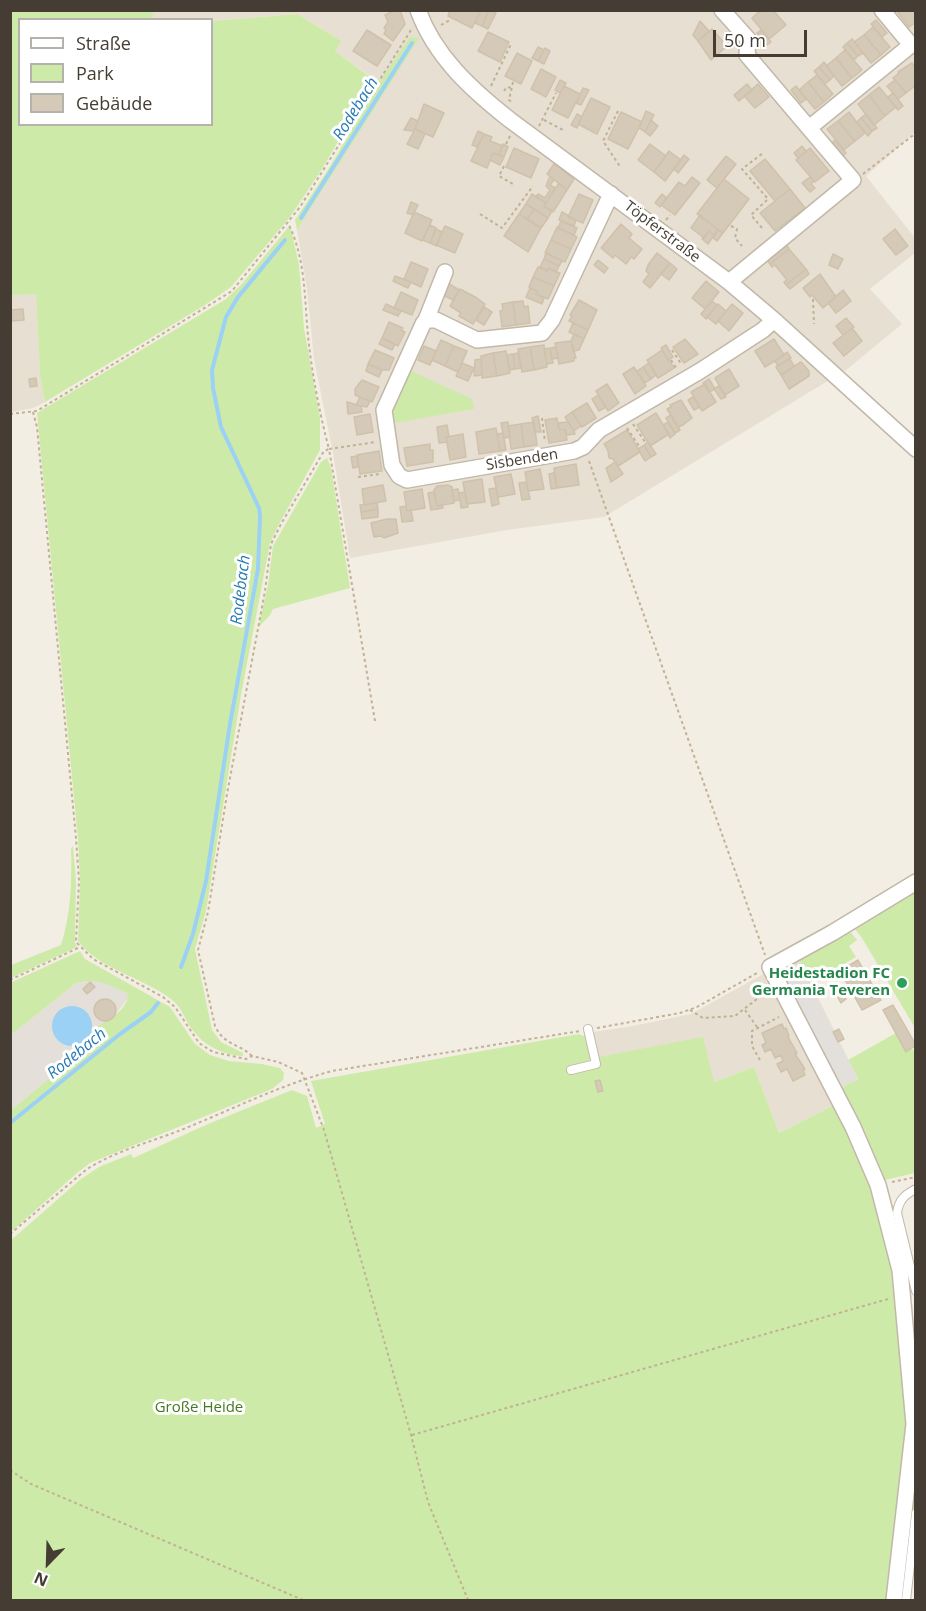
<!DOCTYPE html>
<html>
<head>
<meta charset="utf-8">
<style>
	body { margin:0 }
	#map { position:relative; width:926px; height:1611px; overflow:hidden; background:#f3eee3; font-family:"Open Sans",sans-serif }
	canvas { display:block }
	.frame { position:absolute; inset:0; border:12px solid #453d33; pointer-events:none }
	.legend { position:absolute; left:18px; top:18px; width:195px; height:108px; box-sizing:border-box; background:#fff; border:2px solid #b5b1ad; margin:0; padding:8px 10px; list-style:none; font-size:18px; color:#453d33 }
	.legend li { display:flex; align-items:center; gap:12px; height:30px }
	.legend b { width:30px; border:2px solid #b5b1ad }
	.north { position:absolute; left:18px; top:1533px; width:60px; height:60px; -webkit-text-stroke:4px #fff; paint-order:stroke; rotate:203deg; font-size:16px; font-weight:700; line-height:24px; text-align:center; color:#453d33 }
	.north::after { content:''; display:block; margin:auto; width:21px; height:27px; background:#453d33; clip-path:polygon(50% 0,100% 100%,50% 72%,0 100%) }
	.scale { position:absolute; left:713px; top:30px; width:94px; height:27px; box-sizing:border-box; border:3px solid #453d33; border-top:0; padding-left:8px; font-size:18px; line-height:21px; white-space:nowrap; color:#453d33; -webkit-text-stroke:4px #fff; paint-order:stroke }
</style>
</head>
<body>
<div id="map">
<canvas width="926" height="1611"></canvas>
<div class="frame"></div>
<ul class="legend">
<li><b style="height:8px;background:#fff"></b>Straße</li>
<li><b style="height:16px;background:#ceeaa9"></b>Park</li>
<li><b style="height:16px;background:#d5c9b8"></b>Gebäude</li>
</ul>
<div class="north">N</div>
<div class="scale">50 m</div>
</div>
<script>
const g = document.querySelector('canvas').getContext('2d');
g.lineJoin = 'round';
function fill(path, color) { g.fillStyle = color; g.fill(path, 'evenodd'); }
function strokePath(path, color, width, dash) { g.strokeStyle = color; g.lineWidth = width; g.lineCap = dash ? 'butt' : 'round'; g.setLineDash(dash || []); g.stroke(path); }
function write(font, color, halo, rows, align = 'center') {
  g.font = font + ' "Open Sans",sans-serif'; g.lineWidth = 6; g.setLineDash([]); g.textBaseline = 'middle'; g.strokeStyle = halo; g.fillStyle = color; for (const [text, x, y, turn = 0] of rows) {
    g.save(); g.translate(x, y); g.rotate((+turn || 0) * Math.PI / 180); g.textAlign = isNaN(turn) ? turn : align; if (halo) g.strokeText(text, 0, 0); g.fillText(text, 0, 0); g.restore();
  }
}
const residential = new Path2D(`
	M154 10 915 11V132L866 176 915 238V253L870 289 902 324 840 375 831 379 604 517 507 530 350 558 333 453 314 359 307 289 297 230 386 88 335 51 342 41 297 14 212 21V20H152Z
	M36 293 40 376 45 402 33 408 11 412V295Z
	M767 972 838 1103 779 1133 754 1067 714 1082 599 1057 593 1032 633 1026 691 1014Z`);
const industrial = new Path2D(`
	M89 981H102L128 994V998L119 1010 104 1024 91 1031 74 1054 72 1064 52 1076 11 1110V1035L76 983Z`);
const green = new Path2D(`
	M11 10 154 11 152 19 20 20V124H212V21L297 14 342 41 335 51 374 80 322 169 290 217 231 287 205 305 45 402 40 376 36 294 11 295Z
	M410 37 419 38 297 230 295 220 329 168 379 83Z
	M290 225 299 265 304 328 320 418V450L279 524 270 543 241 695 206 911 195 949 212 1030 221 1042 243 1053V1056C221 1055 201 1044 189 1025 183 1015 181 1007 171 999 144 978 97 968 78 941L80 881 78 839 37 413 226 299 241 285Z
	M409 370 472 399 474 409 394 423 391 408Z
	M327 458 331 468 350 588 273 609 270 615 258 628 268 585 273 546 321 462Z
	M73 846 76 881 75 942 77 947 11 978V965L61 945C71 914 72 880 71 848Z
	M915 887V1028L862 938 852 925Z
	M848 929 857 940 849 946 856 957 837 968H827L808 978 798 957Z
	M80 951 85 959 170 1007 195 1044 210 1055 229 1061 262 1064 280 1068 284 1073 283 1080 272 1089 90 1163 77 1173 11 1232V1110L52 1076 72 1064C74 1052 81 1038 91 1031 103 1022 128 1012 128 994 106 984 101 978 76 983L11 1035 10 983Z
	M593 1032 599 1057 703 1037 714 1082 754 1067 779 1133 838 1103 874 1186 889 1236 910 1418 891 1600H11L10 1241 81 1179 99 1167 131 1154 133 1158 208 1124 292 1090 307 1096 316 1128 325 1124 311 1081 579 1034 583 1036Z
	M896 1033 906 1051 912 1048 916 1055 915 1173 881 1181 840 1088 858 1079 848 1060Z`);
const parking = new Path2D(`
	M798 957 858 1079 840 1088 788 991 784 976 788 966Z`);
const water = new Path2D(`
	M52 1026a20 20 0 1 1 40 0a20 20 0 1 1-40 0Z`);
const stream = new Path2D(`
	M301 218 412 43
	M181 967 193 934 206 881 230 724 258 569 260 516 259 508 221 427 213 388 212 370 226 317 238 297 285 240
	M10 1123 120 1034 151 1012 158 1003`);
const building = new Path2D(`
	M396 10H400L405 24 393 41 384 34 386 30 384 28 388 22 385 15Z
	M450 10H481L472 28 448 16Z
	M481 10H489L482 26 475 23Z
	M489 10 496 13 488 29 482 26Z
	M761 10H773L786 25 769 39 752 18Z
	M896 10H916V22L909 27Z
	M876 20 887 33 882 37 871 24Z
	M700 21 709 31 698 41 693 35Z
	M873 27 890 47 881 55 864 35Z
	M712 29 727 46 711 60 698 41Z
	M367 30 391 45 377 66 353 51Z
	M761 30 771 42 767 45 757 33Z
	M488 32 509 42 500 62 478 51Z
	M864 35 881 55 871 63 854 42Z
	M852 39 863 53 858 56 847 43Z
	M847 43 858 56 854 60 843 47Z
	M538 47 544 50 538 61 532 58Z
	M545 48 550 51 544 64 538 61Z
	M845 50 862 70 852 78 836 58Z
	M517 53 532 61 521 84 505 76Z
	M836 58 852 78 842 86 826 66Z
	M824 62 834 76 830 80 819 67Z
	M912 63 916 68V85L906 93 893 78 899 73 898 72Z
	M819 67 830 80 825 84 814 71Z
	M541 69 556 77 546 97 531 89Z
	M817 75 833 94 824 102 808 82Z
	M560 80 566 83 560 93 555 90Z
	M895 80 906 93 898 99 887 86Z
	M808 82 824 102 815 109 799 90Z
	M747 84 752 90 739 101 734 95Z
	M758 84 769 97 755 108 744 96Z
	M564 86 580 94 568 118 552 110Z
	M796 86 806 99 801 103 791 90Z
	M879 87 896 107 885 116 869 95Z
	M583 88 589 90 581 105 576 103Z
	M893 93 903 106 898 110 888 97Z
	M869 95 885 116 874 125 858 104Z
	M591 98 610 107 597 134 578 124Z
	M424 104 444 113 433 137 415 129Z
	M646 111 654 115 645 132 639 128Z
	M621 112 642 122 628 149 608 139Z
	M849 112 865 133 855 141 838 121Z
	M577 114 582 117 577 128 571 125Z
	M866 114 877 128 872 131 861 118Z
	M411 118 418 121 414 131 404 130Z
	M861 118 872 131 868 136 857 122Z
	M651 120 658 126 650 136 645 132Z
	M838 121 855 141 844 150 827 129Z
	M415 129 425 134 418 149 407 144Z
	M478 131 484 134 477 147 472 145Z
	M484 134 492 137 490 141 503 146 498 155 493 153 487 168 471 161Z
	M835 140 846 153 842 157 831 144Z
	M503 144 508 147 504 157 499 155Z
	M650 144 666 156 654 172 638 160Z
	M802 146 806 151 798 158 794 153Z
	M514 148 539 159 531 178 506 167Z
	M810 148 829 171 815 182 796 160Z
	M669 151 681 160 665 181 654 172Z
	M493 153 504 157 500 165 490 160Z
	M684 155 689 159 678 173 674 169Z
	M726 156 736 164 717 188 707 180Z
	M765 159 790 189 775 201 750 171Z
	M554 164 574 179 567 190 547 174Z
	M550 176 554 180 550 185 555 188 546 203 536 197 538 194 545 198 550 190 546 186Z
	M692 177 700 183 675 215 661 205 679 182 685 186Z
	M810 177 814 181 811 184 815 188 810 192 802 183Z
	M724 179 749 199 723 233 697 214Z
	M559 183 567 190 553 212 544 206Z
	M790 189 805 208 775 231 760 213Z
	M532 194 546 203 544 206 552 211 548 218 526 204Z
	M579 194 593 200 583 223 568 217Z
	M662 194 667 198 660 207 655 203Z
	M411 202 418 205 413 215 407 213Z
	M526 204 534 209 527 219 519 214Z
	M534 209 548 218 541 228 527 219Z
	M414 212 432 220 422 241 405 233Z
	M562 212 576 220 574 226 559 220Z
	M519 214 541 228 528 252 504 236Z
	M700 215 718 230 714 235 709 231 704 238 691 228Z
	M561 221 577 228 574 235 558 228Z
	M621 224 632 234 629 238 642 249 634 259 631 257 626 264 615 255 613 258 601 248Z
	M430 225 436 228 430 243 423 240Z
	M445 226 463 234 455 253 436 245Z
	M557 227 577 237 571 249 551 240Z
	M436 229 442 232 437 246 430 243Z
	M895 229 908 246 896 255 883 239Z
	M718 230 723 233 717 241 713 238Z
	M709 231 714 235 708 244 702 239Z
	M551 240 571 249 565 262 545 253Z
	M786 244 789 249 770 264 766 259Z
	M789 249 806 269 786 285 784 282 787 280 775 265 772 267 770 264Z
	M546 253 562 261 559 266 544 259Z
	M657 253 670 263 650 288 643 282 649 274 646 271 648 265Z
	M833 254 843 259 838 269 829 265Z
	M544 259 559 266 556 272 548 268 547 271 540 267Z
	M598 260 608 268 604 273 594 265Z
	M411 262 428 269 421 287 404 279Z
	M670 263 677 269 669 280 661 274Z
	M538 267 547 271 548 268 560 273 554 286 533 277Z
	M806 269 809 274 790 289 786 285Z
	M820 274 836 297 823 308 812 295 810 297 803 288Z
	M395 276 411 282 408 288 393 281Z
	M533 277 554 286 548 299 536 294 537 291 529 287Z
	M706 281 719 292 705 309 692 298Z
	M448 283 459 290 453 300 443 295Z
	M530 288 537 291 536 294 544 298 542 304 526 297Z
	M460 289 477 298 485 304 473 324 459 316 461 313 450 306Z
	M843 290 851 301 836 313 828 303Z
	M401 292 418 300 412 315 394 308Z
	M579 300 597 310 588 330 569 321 572 316 570 315Z
	M523 301 524 307 528 306 530 323 516 325 513 302Z
	M712 301 717 305 706 319 701 314Z
	M513 302 516 325 502 327 500 311 503 310 502 304Z
	M386 304 401 311 398 316 383 310Z
	M718 304 726 311 716 324 707 317Z
	M732 304 743 313 729 331 718 321Z
	M484 307 492 312 484 325 476 320Z
	M23 309 24 320 12 321 11 310Z
	M846 318 854 327 843 335 836 326Z
	M389 322 403 328 401 330 405 332 398 346 382 338Z
	M573 323 588 330 584 339 569 332Z
	M852 328 862 341 844 356 833 343Z
	M574 334 584 339 579 350 573 351 571 341Z
	M382 338 395 344 392 350 379 344Z
	M685 339 698 354 684 363 673 347Z
	M774 339 784 355 765 367 755 351Z
	M441 340 454 346 445 366 432 360Z
	M571 341 576 358H574V361L559 364 555 343Z
	M544 345 547 367 534 370 530 347Z
	M666 345 673 357 668 360 661 348Z
	M424 346 436 351 430 365 418 360Z
	M454 346 467 351 458 372 445 366Z
	M530 347 534 370 522 372 518 349Z
	M556 347 558 358 552 359 550 348Z
	M550 348 553 363 547 364 544 349Z
	M375 350 394 358 389 370H382L368 364Z
	M662 350 674 368 658 378 647 360Z
	M506 351 510 373 497 376 493 353Z
	M787 352 791 358 778 366 775 361Z
	M493 353 497 376 482 378 481 356Z
	M518 353 521 368 515 369 513 354Z
	M513 354 515 369 510 370 507 355Z
	M481 359 482 375 474 376 475 360Z
	M790 359 794 366 781 375 776 367Z
	M801 362 809 371V376L789 389 781 375Z
	M462 363 474 368 468 381 456 376Z
	M649 363 656 375 651 379 643 367Z
	M368 364 382 370 379 377 366 371Z
	M634 367 646 386 635 394 623 374Z
	M643 367 651 379 645 383 637 371Z
	M729 369 739 386 725 395 715 378Z
	M36 378 37 386 30 387 29 379Z
	M709 379 715 389 709 392 703 383Z
	M362 380 379 387 372 402 355 395V389Z
	M607 384 619 403 608 411 596 391Z
	M705 384 716 402 702 411 691 392Z
	M719 386 726 397 721 399 714 389Z
	M598 395 606 407 599 411 592 399Z
	M360 397 370 401 367 407 356 405Z
	M693 397 700 407 694 410 688 400Z
	M681 400 692 418 683 425 678 427 667 409 671 407 670 405Z
	M347 402 361 406 362 412 348 414Z
	M587 403 596 418 582 427 572 412Z
	M572 412 581 426 574 431 565 417Z
	M656 413 669 434 650 446 637 425Z
	M370 414 373 432 357 435 354 417Z
	M671 415 680 430 675 433 666 418Z
	M538 416 541 432H535L532 418Z
	M557 418 559 430 565 429 567 440 549 443 545 420Z
	M508 422 510 437 504 438 501 423Z
	M534 422 537 445 524 447 521 424Z
	M568 422 574 431 575 434 566 435 565 429 559 430 558 423Z
	M668 422 675 434 670 438 663 425Z
	M521 424 524 447 511 449 508 426Z
	M447 425 449 437H446L447 442 439 443 437 427Z
	M496 428 500 451 479 454 476 432Z
	M627 430 640 452 618 466 613 459 609 458 608 451 604 444Z
	M503 433 506 450 500 451 497 434Z
	M463 434 466 457 450 460 446 437Z
	M648 442 656 454 651 457 644 445Z
	M430 444V450H433V462L407 466 404 448Z
	M644 445 651 457 645 461 638 449Z
	M379 451 382 471 360 474 357 455Z
	M357 456 358 467 353 468 351 457Z
	M615 462 623 474 611 482 606 468Z
	M576 464 579 485 557 488 554 468Z
	M540 469 544 489 528 491 525 472Z
	M554 473 557 488 551 489 549 474Z
	M511 474 515 494 498 497 494 477Z
	M482 479 485 502 467 504 463 482Z
	M526 482 530 499 522 500 519 483Z
	M383 485 386 501 364 505 362 489Z
	M448 485 452 487 454 503 437 506 434 490 437 486Z
	M496 488 499 504 492 506 489 489Z
	M422 489 425 508 407 511 404 492Z
	M458 489 460 500 454 501 452 490Z
	M434 492 437 506 442 505 443 508 431 510 428 493Z
	M465 492 468 507 461 508 459 493Z
	M377 503 378 509 361 512 360 505Z
	M406 506 407 511 411 510 413 521 402 522 400 507Z
	M378 509V517L362 519 361 512Z
	M387 519H396L398 533 384 538 381 536 374 537 371 523Z
	M858 960 881 1000 862 1010 840 971Z
	M90 982 95 987 87 994 83 989Z
	M842 991 846 999 841 1003 836 994Z
	M94 1010a11 11 0 1 1 22 0a11 11 0 1 1-22 0Z
	M893 1005 916 1045 906 1052 883 1010Z
	M782 1024 784 1029 786 1028 789 1036 788 1037 797 1053 795 1054 805 1069 803 1070 805 1075 793 1081 787 1069 781 1072 777 1064 783 1061 781 1055 775 1058 771 1049 765 1052 762 1045 766 1043 762 1033Z
	M839 1029 844 1039 838 1042 833 1032Z
	M600 1080 603 1091 598 1092 595 1081Z`);
const path = new Path2D(`
	M441 25 450 20
	M513 82 509 100 513 103
	M491 86 511 44
	M504 91 507 87 512 88
	M618 111 603 141 621 168
	M544 120 565 131
	M539 126 556 93
	M506 144 510 136
	M504 166 499 176 513 184
	M863 174 916 133
	M480 214 502 228 533 186
	M666 220 670 215
	M731 226 737 229 735 238 742 246
	M762 228 751 215 768 199 742 169 763 153
	M813 299 814 324
	M672 350 682 365
	M671 360 676 368
	M33 412 37 427 76 838 79 881 76 942 93 959 163 997 175 1007 199 1043 213 1052 246 1059 252 1056 278 1062 302 1073 324 1130 411 1435 428 1502 468 1600
	M10 414 37 411 232 291 300 207 411 30
	M542 418 545 442
	M633 424 645 442
	M627 428 639 446
	M589 461 765 955
	M358 477 380 474
	M375 721 329 449 376 442
	M10 980 80 947
	M690 1010 703 1018 735 1016 766 992
	M745 1010 757 1027
	M597 1028 680 1013 697 1007 757 973
	M252 1056C238 1043 224 1045 215 1026L198 950 208 912 227 794 265 591 271 544 281 524 324 451 329 449C320 415 313 379 309 345 304 303 307 261 288 223
	M760 1060 752 1046V1031L779 1017
	M892 1182 916 1177
	M10 1234 87 1169C116 1151 150 1142 181 1130 231 1110 280 1085 332 1071L580 1031
	M412 1435 888 1299
	M10 1470 31 1484 303 1600`);
const lane = new Path2D(`
	M571 1070 596 1064 588 1029
	M916 1189C904 1195 899 1200 897 1213L916 1291
	M906 1600 916 1513`);
const street = new Path2D(`
	M418 10C435 57 472 90 510 120L729 282 774 320 916 449
	M722 10 748 39 747 55 853 180 729 282
	M809 128 911 45 882 10
	M611 194 552 320 542 333 477 340 436 320H426L423 324 384 410 392 465 399 476 407 480 574 451 583 447 599 430 700 371 763 330 774 320
	M426 320 445 272
	M894 1600 914 1424 900 1270 878 1185 853 1127 770 967 832 933 916 882`);
const markers = [
	[902,983,6,"#2e9e5b"]
];
const streetNames = [
	["Töpferstraße",662,232,37],
	["Sisbenden",522,460,-9]
];
const leisureNames = [
	["Heidestadion FC",890,974],
	["Germania Teveren",890,991]
];
const parkNames = [
	["Große Heide",199,1408]
];
const waterNames = [
	["Rodebach",356,109,-58],
	["Rodebach",241,590,-83],
	["Rodebach",77,1054,-39]
];
fill(residential, '#e7dfd1');
fill(industrial, '#e4dfd8');
fill(green, '#ceeaa9');
fill(parking, '#e3e0dc');
fill(water, '#9ad1f4');
strokePath(stream, '#9ad1f4', 4);
fill(building, '#d5c9b8');
strokePath(building, '#d0c1ab', 1.5);
strokePath(lane, '#c1b8a8', 10);
strokePath(street, '#c1b8a8', 18);
strokePath(path, '#c1b195', 2, [3, 3]);
strokePath(lane, '#fff', 8);
strokePath(street, '#fff', 15);
for (const [x, y, r, color] of markers) { const dot = new Path2D(); dot.arc(x, y, r, 0, 2 * Math.PI); g.fillStyle = color; g.fill(dot); strokePath(dot, '#fff', 2); }
write('15px', '#453d33', '#fff', streetNames);
write('bold 15px', '#27864d', '#fff', leisureNames, 'right');
write('15px', '#457923', '#fff', parkNames);
write('italic 16px', '#277cb6', '#fff', waterNames);
</script>
</body>
</html>
